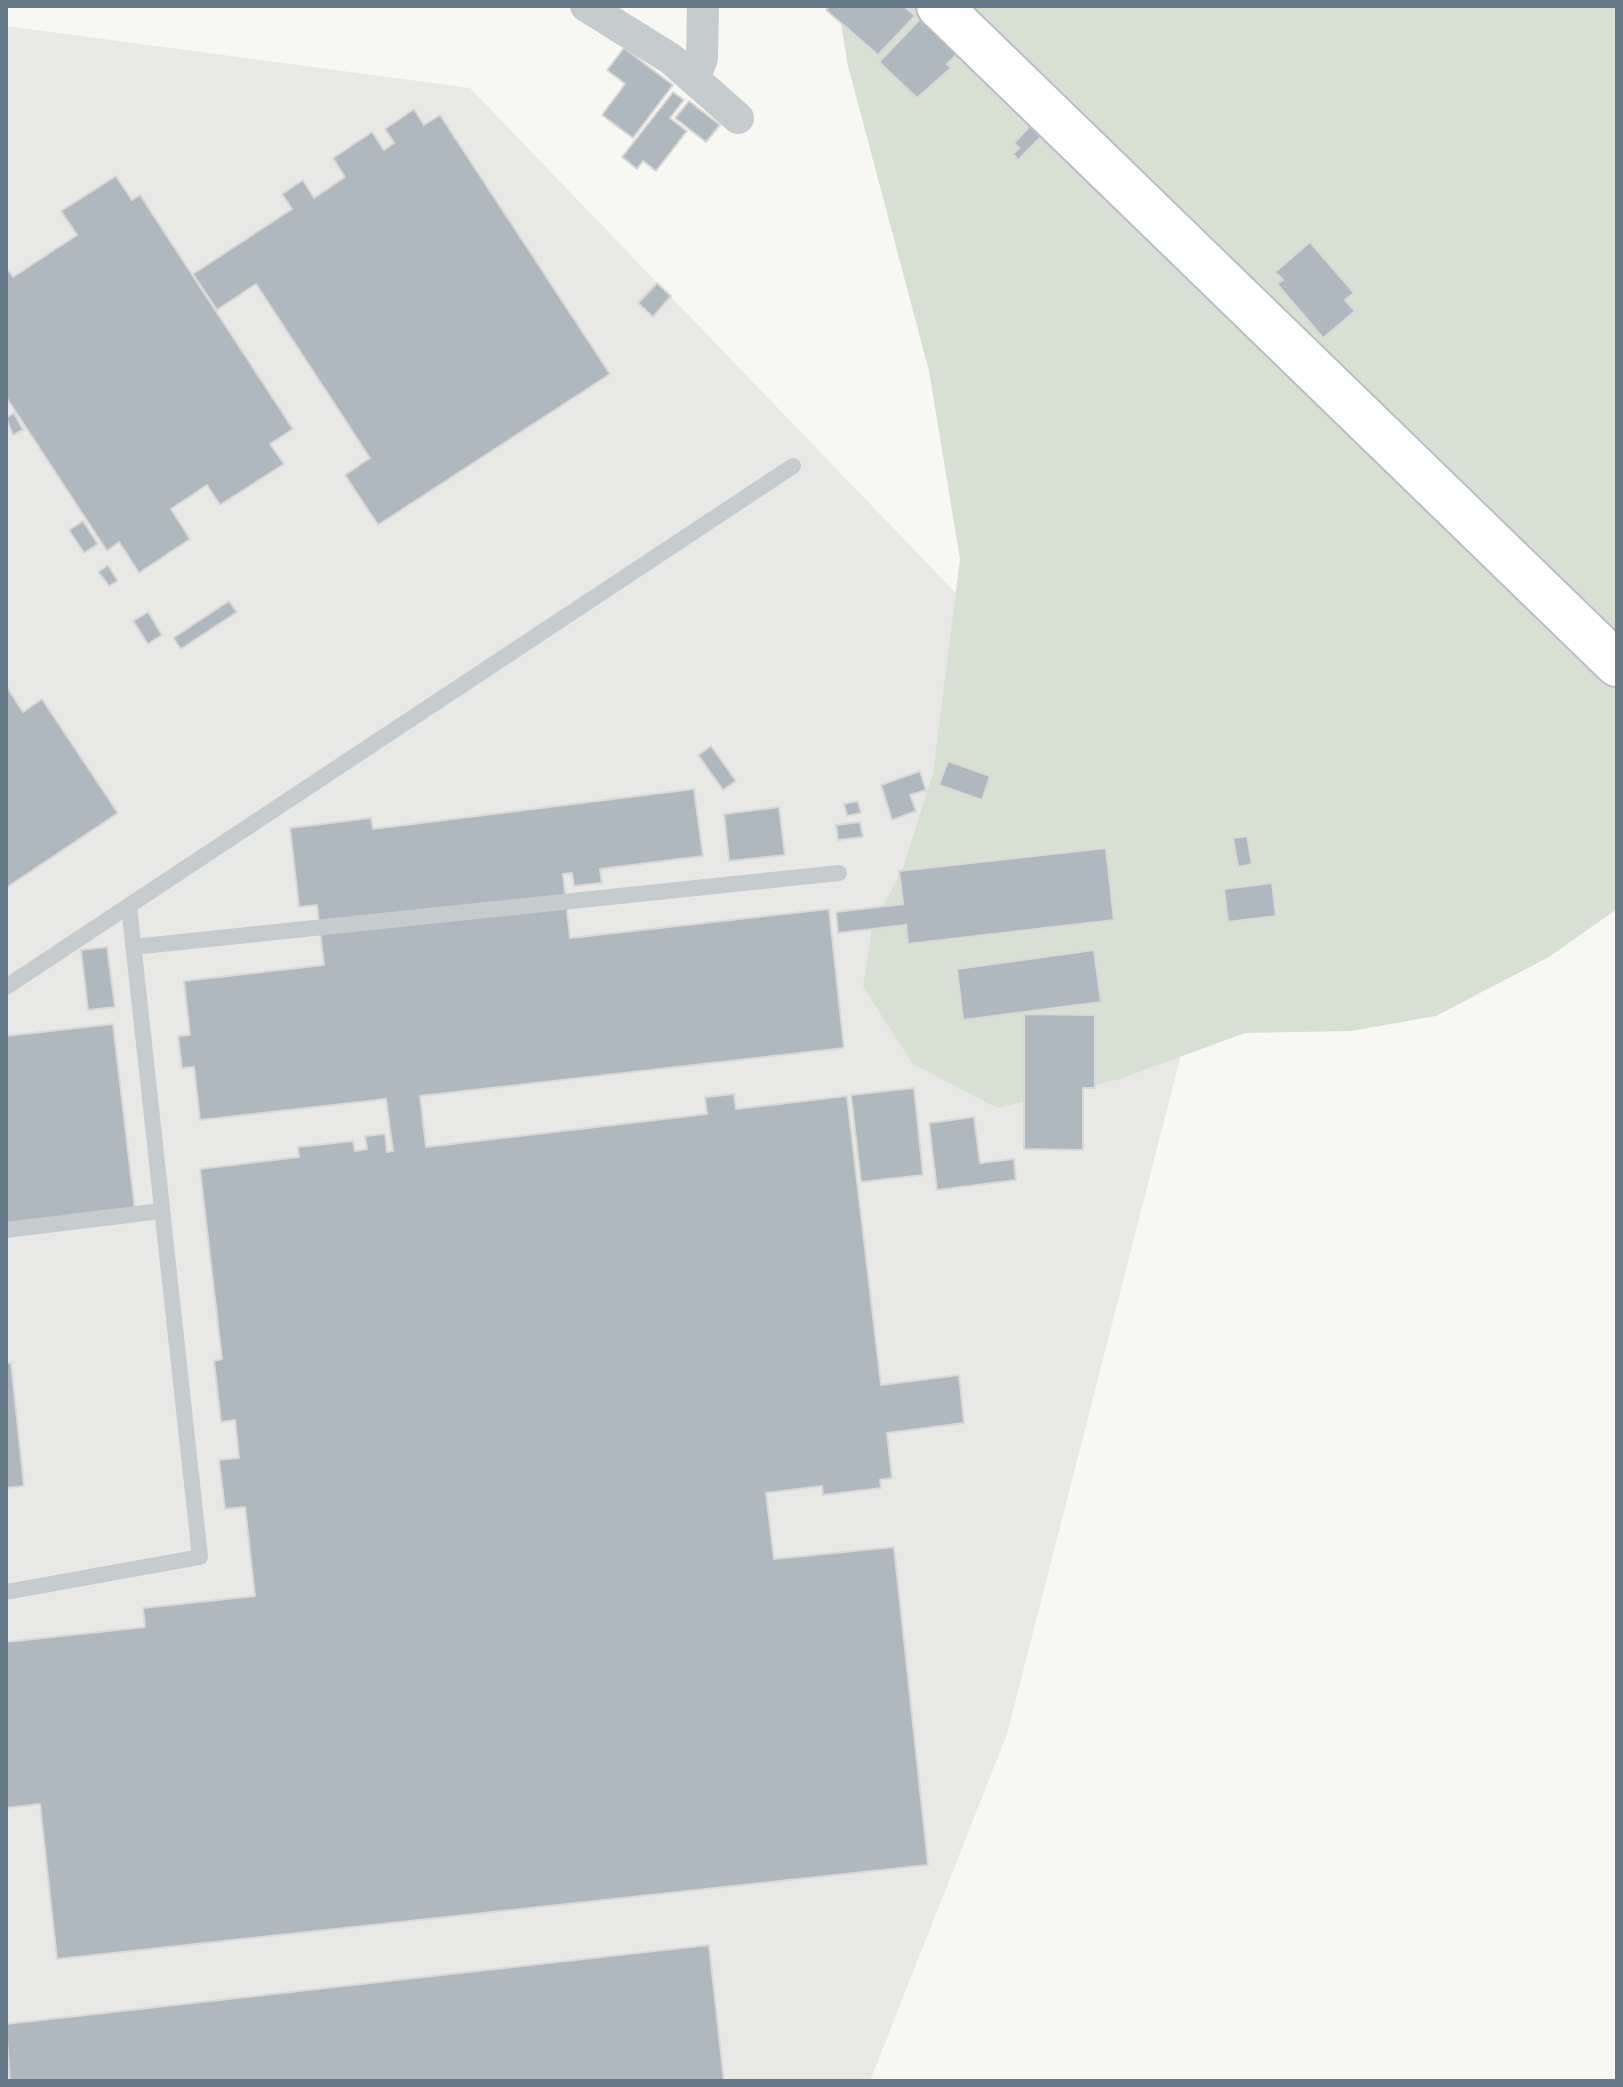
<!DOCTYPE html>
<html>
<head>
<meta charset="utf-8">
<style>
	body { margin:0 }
	#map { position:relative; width:1623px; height:2087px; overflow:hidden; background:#f7f7f3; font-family:Lato,sans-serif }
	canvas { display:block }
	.frame { position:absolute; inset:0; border:8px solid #637988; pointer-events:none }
</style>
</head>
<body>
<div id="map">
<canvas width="1623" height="2087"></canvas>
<div class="frame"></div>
</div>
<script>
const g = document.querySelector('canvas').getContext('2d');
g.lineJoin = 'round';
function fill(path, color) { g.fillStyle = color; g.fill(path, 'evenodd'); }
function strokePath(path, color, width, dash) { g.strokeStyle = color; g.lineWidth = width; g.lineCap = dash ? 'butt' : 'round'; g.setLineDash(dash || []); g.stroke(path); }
const built = new Path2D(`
	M6 26 470 88 1227 875 1007 1734 870 2081H6Z`);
const green = new Path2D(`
	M838 6H1617V909L1549 957 1436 1016 1351 1031 1245 1033 1120 1079 997 1108 913 1064 863 987 872 927 903 868 933 773 960 559 929 371 848 66Z`);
const building = new Path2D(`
	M830 6H904L915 16 878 55 826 10Z
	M920 19 957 54 947 64 951 68 917 98 879 62Z
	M624 48 673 85 633 138 602 115 625 84 607 70Z
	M673 92 684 100 670 118 687 131 656 171 643 161 637 169 622 157Z
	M689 101 720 125 706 142 675 118Z
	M414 109 424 125 440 115 610 374 378 525 345 475 370 458 256 284 217 310 193 274 292 209 282 194 303 180 314 198 345 177 333 158 372 132 384 150 394 143 385 129Z
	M1030 126 1041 137 1018 160 1013 154 1019 148 1014 143Z
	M116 176 132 200 140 195 293 429 270 444 284 464 220 505 207 485 171 509 190 539 139 573 119 542 107 551 6 397V267L13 277 77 235 61 211Z
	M1310 242 1354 293 1345 300 1355 311 1323 338 1277 284 1283 280 1275 272Z
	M657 283 671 296 653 317 638 303Z
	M14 413 23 430 13 435 6 418Z
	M83 521 98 544 84 553 69 530Z
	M108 565 118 581 109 586 98 572Z
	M229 601 237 612 181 649 173 638Z
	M148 612 162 635 148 644 133 621Z
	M6 686 23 712 42 699 118 813 6 888Z
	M711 746 736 781 723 790 698 755Z
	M948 761 990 776 982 800 939 785Z
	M920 771 926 790 910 795 916 811 892 820 881 785Z
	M694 789 703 856 600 869 602 883 574 886 572 873 563 874 570 938 829 909 844 1048 420 1096 426 1147 707 1114 705 1097 734 1094 736 1109 847 1096 881 1385 959 1375 964 1423 887 1433 892 1478 880 1480 881 1488 823 1495 822 1486 766 1493 774 1559 894 1547 928 1865 57 1959 40 1804 6 1808V1642L145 1627 143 1608 255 1596 245 1507 225 1509 219 1460 239 1458 235 1420 221 1422 214 1361 222 1359 200 1169 299 1157 298 1147 353 1141 355 1151 367 1149 365 1136 385 1134 387 1152 393 1151 386 1099 200 1120 194 1067 182 1068 178 1036 190 1035 184 981 324 965 317 905 299 907 290 828 371 818 373 829Z
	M858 801 861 813 847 816 844 804Z
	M779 807 785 855 729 861 724 814Z
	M860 822 863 837 838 840 836 825Z
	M1247 836 1252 864 1238 867 1233 838Z
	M1106 848 1114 920 908 944 906 925 838 933 836 912 903 904 899 871Z
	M1272 883 1276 916 1228 922 1224 889Z
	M107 947 115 1007 88 1010 81 950Z
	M1094 950 1101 1002 963 1020 957 969Z
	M1024 1014 1095 1015V1088H1083V1150L1024 1149Z
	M113 1024 135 1210 6 1225V1036Z
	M914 1088 923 1175 861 1182 851 1095Z
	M974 1117 980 1163 1014 1159 1016 1180 937 1190 929 1123Z
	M6 1363H11L24 1486 6 1488Z
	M709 1945 724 2081H10L6 2024Z`);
const lane = new Path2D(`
	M133 947 839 873
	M6 987 793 466
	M6 1230 161 1211
	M6 1592 200 1557 129 906`);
const street = new Path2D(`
	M586 6 671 59 738 118
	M694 79 702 58 703 6`);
const secondary = new Path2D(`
	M939 6 1617 664`);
fill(built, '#e8e9e7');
fill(green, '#d8e0d4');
fill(building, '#afb8be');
strokePath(building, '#d9d8d6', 2);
strokePath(secondary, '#b8bec2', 48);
strokePath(lane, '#c6cbce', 16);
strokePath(street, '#c6cbce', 32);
strokePath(secondary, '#fff', 44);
</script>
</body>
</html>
